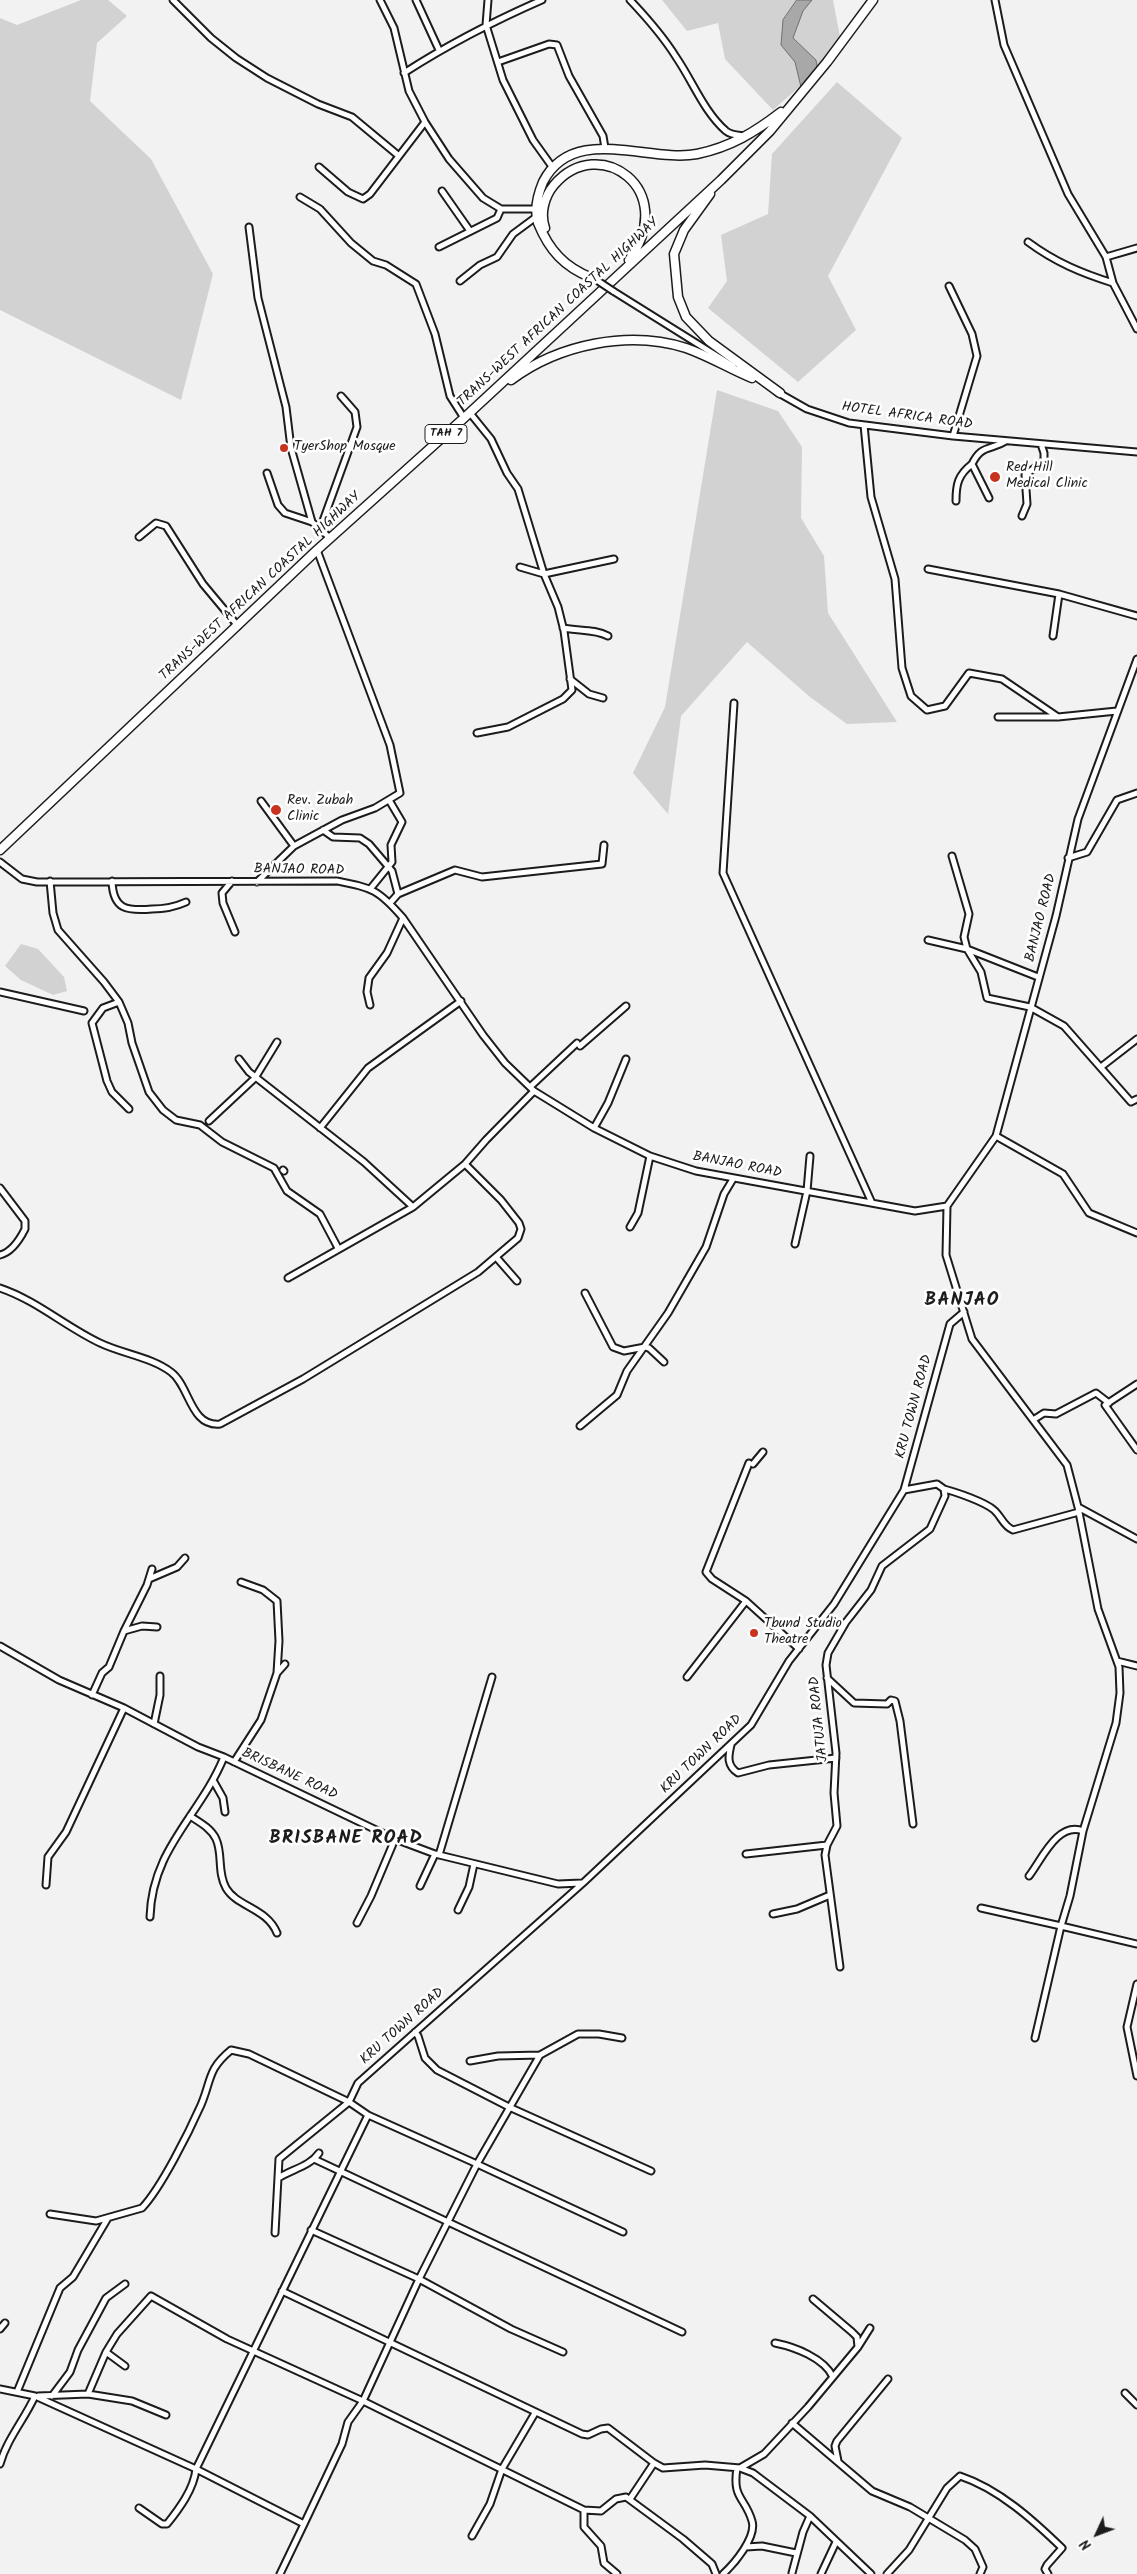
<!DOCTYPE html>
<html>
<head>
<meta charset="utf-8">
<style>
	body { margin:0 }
	#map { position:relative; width:1137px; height:2574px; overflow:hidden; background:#f2f2f2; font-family:Kalam,sans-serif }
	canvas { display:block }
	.north { position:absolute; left:1072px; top:2509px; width:50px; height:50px; -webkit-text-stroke:4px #fff; paint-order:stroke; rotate:227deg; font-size:14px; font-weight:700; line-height:20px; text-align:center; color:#1c1c1c }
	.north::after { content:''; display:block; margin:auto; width:18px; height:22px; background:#1c1c1c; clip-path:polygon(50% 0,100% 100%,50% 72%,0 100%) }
</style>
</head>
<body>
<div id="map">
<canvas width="1137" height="2574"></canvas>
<div class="north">N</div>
</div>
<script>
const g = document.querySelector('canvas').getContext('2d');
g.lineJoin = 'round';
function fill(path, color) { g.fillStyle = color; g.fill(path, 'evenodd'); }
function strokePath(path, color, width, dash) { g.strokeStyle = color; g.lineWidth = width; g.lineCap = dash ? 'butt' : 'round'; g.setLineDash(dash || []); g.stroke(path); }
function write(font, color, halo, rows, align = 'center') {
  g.font = font + ' Kalam,sans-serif'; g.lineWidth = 5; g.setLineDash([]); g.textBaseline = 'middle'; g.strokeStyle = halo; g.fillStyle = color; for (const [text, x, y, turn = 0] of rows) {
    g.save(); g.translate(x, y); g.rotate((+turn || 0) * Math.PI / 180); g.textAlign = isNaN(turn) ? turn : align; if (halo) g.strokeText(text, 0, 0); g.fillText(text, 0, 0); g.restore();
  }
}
const green = new Path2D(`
	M81 0H108L127 16 97 43 90 101 151 159 213 274 181 400 0 310V18L17 25Z
	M662 0H833L841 42 822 67 773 110 725 59 718 23 687 31Z
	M837 82 902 138 828 276 856 330 798 382 708 308 727 281 721 235 768 214 772 154Z
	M717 390 778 411 802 447 801 518 824 556 828 613 897 722 847 724 810 697 747 642 681 716 668 814 633 773 665 707Z
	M21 944 38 949 64 977 67 991 53 995 21 980 5 966Z`);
const water = new Path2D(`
	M797 0H812L803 11 793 38 816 60 818 72 801 87 795 62 781 45 783 20Z`);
const minor = new Path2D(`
	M173 0 211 38 236 58 267 78 318 104 352 117 399 156
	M380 0 394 28 409 91 425 122 449 159 483 198 501 209H537
	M416 0 439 50
	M488 0 486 25 503 80 533 140 553 168
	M630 0C647 18 663 36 676 57 692 80 704 112 726 131 731 135 737 135 744 136
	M995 0 1004 45 1068 194 1106 257 1113 283 1137 329
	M498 62 549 44 557 45 569 76 603 136 605 148
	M404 73C449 44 494 21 542 0
	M319 167 348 192 363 199 370 194 425 122
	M442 191 470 231
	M300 197 320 209 351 243 373 261 386 265 416 284 435 334 450 396 464 418
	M249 227 258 298 286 407 291 448 312 522
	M1028 242C1055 262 1081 273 1113 283
	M439 247 497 218 501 209
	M1106 257 1137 248
	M460 281 480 265 497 257 513 234 536 217
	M949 286 972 334 977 356 953 436
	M613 291 733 366
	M777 392 807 409 849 423 953 436 1137 452
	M470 413 491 439 507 473 518 489 544 574 614 559
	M864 425 871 497 895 579 902 668 911 696 927 710 945 706 969 673 1002 679 1058 717
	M267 473 278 505 285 513 312 522 330 538
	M989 498 972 464C982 444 990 451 1006 441
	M956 501C956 484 958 475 972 464
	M1022 516 1027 504 1025 475 1044 461V453L1041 444
	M320 529 357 427 355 412 341 396
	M139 537 156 523 166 526 203 584 238 626
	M928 569 1059 594 1137 616
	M563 628C580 631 595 629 608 636
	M1053 636 1059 594
	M570 679 589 694 603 698
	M734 703 723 873 872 1203
	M998 717H1058L1117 711
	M477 733 508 727 563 699 572 690 564 631 558 607 544 574 520 567
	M261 801 294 846
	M323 830 333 837 360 838 369 844 392 871 398 894
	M952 856 969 914 964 937 967 949 981 972 987 998 1030 1007 1064 1026 1131 1102 1137 1099
	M1068 858 1087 852 1117 800 1137 793
	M0 862 22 879 37 882 337 881C372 888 378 889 403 918L483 1035 505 1063 534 1091 594 1128 650 1156 696 1171 915 1211 947 1206 996 1136 1056 916 1078 819 1137 659
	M50 881 53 913 58 930 104 982 119 1002 128 1023 132 1043 149 1092 163 1110 176 1120 200 1125 222 1142 274 1168 287 1191 320 1214 338 1248
	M112 881C113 910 127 911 152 909 164 909 175 907 186 902
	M232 881 222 893 223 903 235 932
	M257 882 294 846 342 820 375 808 400 793 390 745 317 550
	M371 888 392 862 391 845 402 822 389 800
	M390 903 398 894 455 870 482 877 602 864 604 845
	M928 940 967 949 1038 977
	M0 992 84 1011
	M119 1002 103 1008 92 1023 107 1081 112 1092 129 1109
	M370 1005 367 992 369 978 387 953 403 918
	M580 1046 626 1006
	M239 1059 249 1072 364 1162 413 1207
	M1101 1067 1137 1039
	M530 1087 577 1043
	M209 1121 255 1078 277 1042
	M320 1128 368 1068 461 1001
	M594 1128 608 1103 626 1059
	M996 1136 1063 1174 1089 1213 1137 1233
	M283 1170 284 1171
	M0 1188 25 1221V1229C20 1239 12 1252 0 1255
	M947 1206 946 1255 972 1339 1067 1465 1078 1507 1098 1609 1119 1667 1120 1693 1116 1723 1083 1831 1070 1896 1061 1926 1137 1944
	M630 1227 638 1213 650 1156
	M795 1244 807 1191 810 1156
	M496 1257 517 1281
	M288 1278 413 1207 465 1164 486 1140 534 1091
	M0 1288C36 1300 66 1327 100 1343 123 1354 151 1357 171 1372 190 1386 190 1427 220 1424L303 1379 478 1272 518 1238 521 1229 519 1223 501 1200 465 1164
	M585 1293 613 1347 624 1351 645 1347
	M645 1347 649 1348 664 1362
	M1137 1384 1105 1405 1137 1450
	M1033 1420 1044 1413 1056 1414 1096 1393 1109 1403
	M580 1426 617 1395 627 1371 668 1313 706 1247 724 1194 733 1179
	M749 1463 706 1572 712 1579 746 1601 799 1649
	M753 1464 763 1452
	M944 1489C956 1492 985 1502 994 1510 1002 1517 1003 1526 1013 1530L1079 1512
	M1078 1507 1137 1539
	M149 1579 177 1567 185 1558
	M241 1582 263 1590 277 1601 279 1641 277 1673
	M124 1631 147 1585 152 1569
	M0 1646 59 1680 124 1708 198 1747 224 1757 395 1839 435 1854 558 1884 582 1883
	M1117 1661 1137 1666
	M687 1677 746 1601
	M827 1678 854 1703 887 1704 891 1700 895 1701 900 1721 913 1824
	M92 1695 102 1673 109 1667 124 1631 142 1626 157 1627
	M154 1724 160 1695V1676
	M731 1745C728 1757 727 1766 738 1773L769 1765 836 1758
	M234 1762 261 1720 277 1673 285 1664
	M214 1782 223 1798 225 1812
	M190 1816C199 1822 211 1828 216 1839 223 1854 217 1872 226 1888 237 1907 267 1908 277 1933
	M746 1854 827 1845
	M439 1855 492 1677
	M1029 1876C1042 1859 1058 1821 1083 1831
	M46 1885 48 1857 66 1832 124 1708
	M420 1886 435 1854
	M981 1908 1061 1926 1035 2038
	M458 1910 469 1887 474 1864
	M773 1914 797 1909 830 1895
	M150 1917C152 1848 200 1816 224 1757
	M357 1923 371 1896 395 1839
	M840 1967 825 1855 827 1845 837 1826 834 1793 836 1753 826 1665 828 1653 846 1622 871 1590 882 1566 930 1529 945 1496 944 1489 937 1484 904 1490
	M1137 1984 1127 2027 1137 2076
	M415 2032 418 2036 425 2058 437 2070 509 2107 651 2171
	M540 2055 477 2164 623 2232
	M470 2061 498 2056 540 2055 578 2034H599L622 2038
	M349 2102 358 2083 583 1883 751 1725 789 1661 834 1604 904 1490 950 1324 964 1312
	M314 2159 682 2332
	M280 2177C293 2169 310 2166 319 2153
	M311 2230 419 2279 477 2164 368 2115
	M275 2233 279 2159 349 2102
	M282 2291 582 2434 588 2435 601 2429 608 2428 654 2463 663 2468 705 2465 740 2468 753 2473 810 2516 871 2574
	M813 2299 852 2332 857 2337 858 2347
	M0 2329 5 2323
	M775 2343C795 2347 824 2358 833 2377
	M106 2352 117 2334 151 2296 227 2339 363 2401 419 2279 511 2329 563 2352
	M0 2389 35 2396 196 2469 368 2115 349 2102 249 2054 231 2050C207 2070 212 2079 201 2105 189 2132 161 2188 142 2208L96 2221 50 2214
	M17 2392 60 2288 73 2277 108 2218
	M1125 2393 1137 2405
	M88 2394 106 2352 125 2366
	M38 2396 88 2394 132 2401 166 2415
	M52 2396 70 2372 78 2350 106 2298 125 2284
	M792 2423 872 2491 910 2507 965 2540 975 2549 983 2567 980 2574
	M838 2461 835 2446 837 2441 888 2379
	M0 2464C7 2439 24 2420 35 2396
	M740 2468 764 2454 808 2407 858 2347 870 2328
	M630 2499 654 2463
	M139 2508 162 2524H167C179 2509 194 2489 196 2469L304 2524 280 2574
	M584 2510V2527L601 2546 604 2563 617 2574
	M304 2524 342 2444 348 2422 363 2401 584 2510 601 2511 616 2499 626 2497 683 2539 712 2564 716 2574
	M472 2536 490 2504 502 2469 535 2413
	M746 2547 762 2546 796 2553
	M792 2573 803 2532 810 2516
	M723 2574C734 2564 757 2537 752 2521 745 2497 732 2499 737 2468
	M821 2574 836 2542
	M887 2574 909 2550 947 2488 960 2476C999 2489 1033 2520 1062 2548L1047 2565 1045 2569 1048 2574`);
const highway = new Path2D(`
	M710 194 684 230 674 254 678 297 686 317 709 341 780 393
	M545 228C540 214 544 197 554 185 599 132 680 190 629 260
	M592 278C564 267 549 250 538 223 534 210 538 194 543 182 573 123 648 163 697 154 731 147 755 132 781 112
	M511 380C559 344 629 330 686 348 709 356 730 369 752 378
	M0 850 317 550 464 418 721 180 770 131 827 62 873 0`);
const minorBridge = new Path2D(`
	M598 281 613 291`);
const markers = [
	[284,448,5,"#c8321e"],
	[995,477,6,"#c8321e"],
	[276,810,6,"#c8321e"],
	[754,1633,5,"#c8321e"]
];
const shields = [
	[446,434,42]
];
const shieldNames = [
	["TAH 7",446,434]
];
const streetNames = [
	["TRANS-WEST AFRICAN COASTAL HIGHWAY",559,313,-43],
	["HOTEL AFRICA ROAD",907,417,8],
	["TRANS-WEST AFRICAN COASTAL HIGHWAY",261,587,-43],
	["BANJAO ROAD",299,871,1],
	["BANJAO ROAD",1042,918,-76],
	["BANJAO ROAD",737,1166,11],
	["KRU TOWN ROAD",915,1407,-75],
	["JATUJA ROAD",820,1719,-96],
	["KRU TOWN ROAD",702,1755,-44],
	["BRISBANE ROAD",289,1775,25],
	["KRU TOWN ROAD",403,2027,-42]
];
const poiNames = [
	["TyerShop Mosque",294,448],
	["Red Hill",1006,469],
	["Medical Clinic",1006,485],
	["Rev. Zubah",287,802],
	["Clinic",287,818],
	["Tbund Studio",764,1625],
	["Theatre",764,1641]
];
const districtNames = [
	["BANJAO",962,1302],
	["BRISBANE ROAD",346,1840]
];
fill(green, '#d2d2d2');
fill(water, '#a8a8a8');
strokePath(water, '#707070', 1);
strokePath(minor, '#1c1c1c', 9);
strokePath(highway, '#1c1c1c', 11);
strokePath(minor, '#fff', 5);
strokePath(highway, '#fff', 8);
strokePath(minorBridge, '#1c1c1c', 9, []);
strokePath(minorBridge, '#fff', 5);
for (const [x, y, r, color] of markers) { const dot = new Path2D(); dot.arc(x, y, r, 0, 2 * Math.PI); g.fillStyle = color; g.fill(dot); strokePath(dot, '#fff', 2); }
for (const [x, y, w] of shields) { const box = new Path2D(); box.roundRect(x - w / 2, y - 9.5, w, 19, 4); g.fillStyle = '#fff'; g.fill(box); strokePath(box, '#1c1c1c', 1); }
write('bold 12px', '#1c1c1c', null, shieldNames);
write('14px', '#1c1c1c', '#fff', streetNames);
write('14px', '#1c1c1c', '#fff', poiNames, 'left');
g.letterSpacing = '1px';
write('bold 19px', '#1c1c1c', '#fff', districtNames);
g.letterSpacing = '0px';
</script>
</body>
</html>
